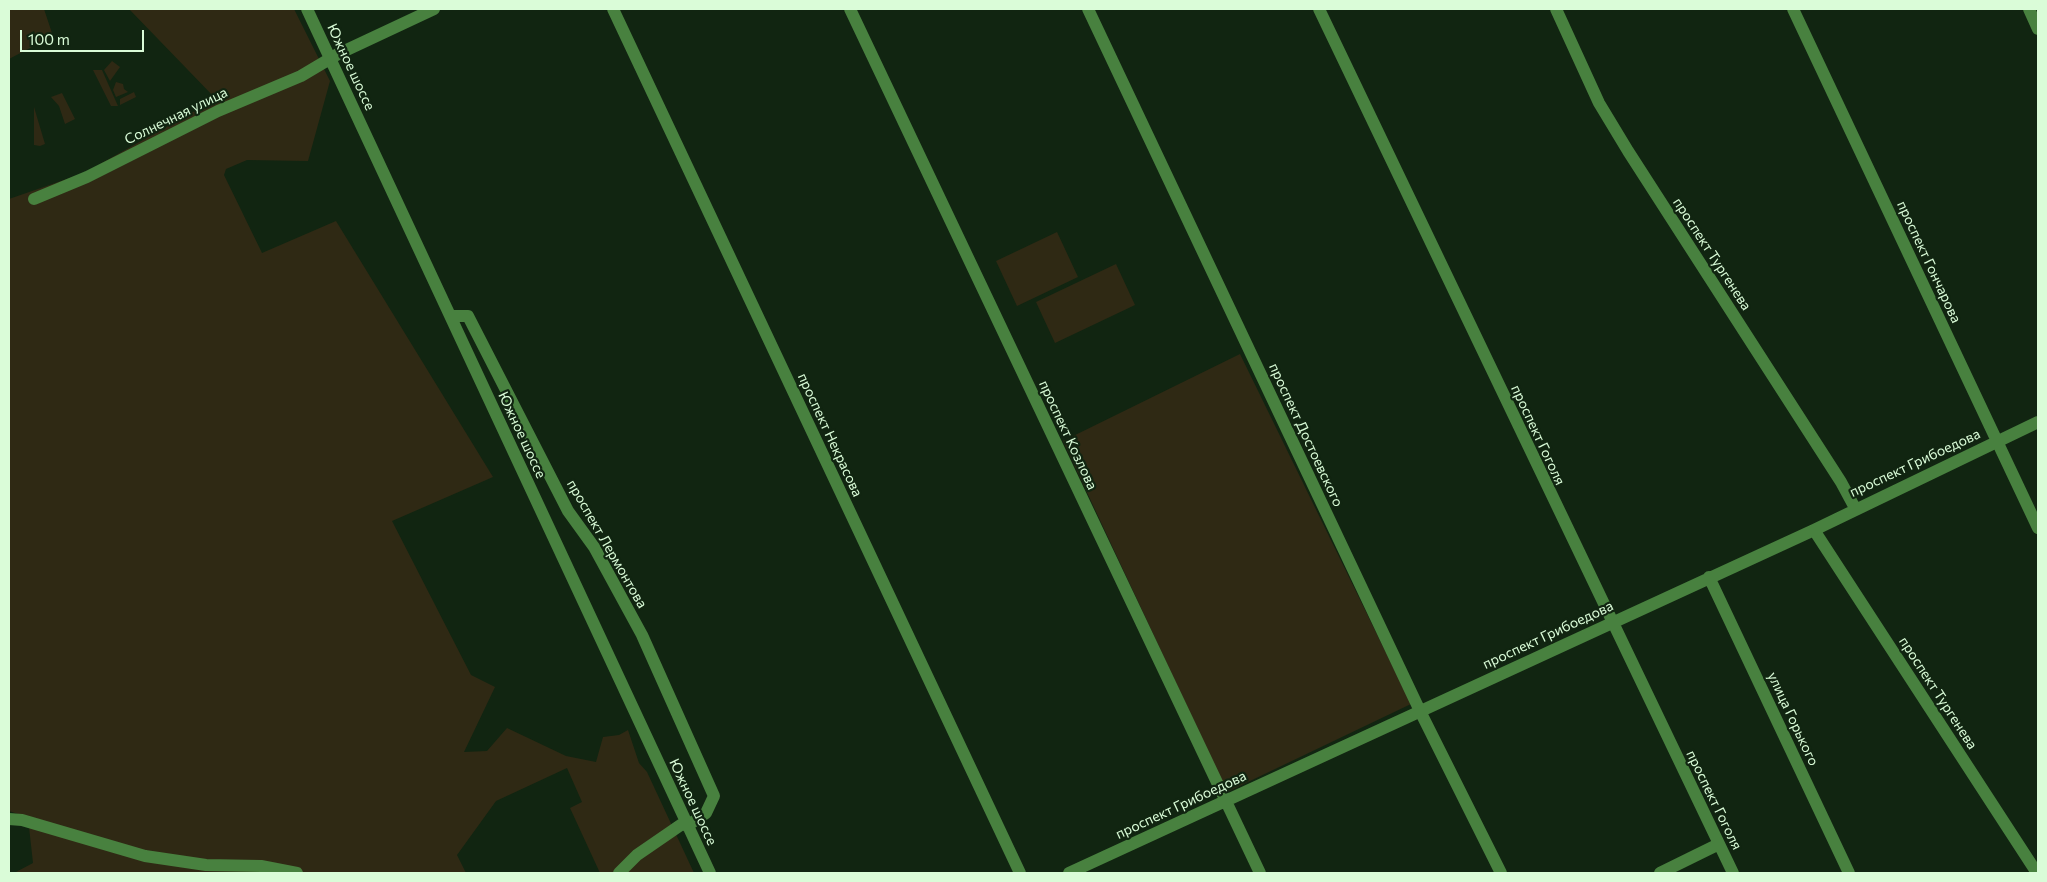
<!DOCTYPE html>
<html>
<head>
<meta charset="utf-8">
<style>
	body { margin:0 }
	#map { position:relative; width:2047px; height:882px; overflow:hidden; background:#112511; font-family:Commissioner,sans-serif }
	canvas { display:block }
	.frame { position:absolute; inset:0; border:10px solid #dafcd8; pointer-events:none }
	.scale { position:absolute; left:20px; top:30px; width:124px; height:22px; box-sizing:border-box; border:2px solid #dafcd8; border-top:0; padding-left:6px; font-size:15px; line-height:18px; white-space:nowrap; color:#dafcd8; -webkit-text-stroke:4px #112511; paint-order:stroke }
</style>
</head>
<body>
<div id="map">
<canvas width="2047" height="882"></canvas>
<div class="frame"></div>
<div class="scale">100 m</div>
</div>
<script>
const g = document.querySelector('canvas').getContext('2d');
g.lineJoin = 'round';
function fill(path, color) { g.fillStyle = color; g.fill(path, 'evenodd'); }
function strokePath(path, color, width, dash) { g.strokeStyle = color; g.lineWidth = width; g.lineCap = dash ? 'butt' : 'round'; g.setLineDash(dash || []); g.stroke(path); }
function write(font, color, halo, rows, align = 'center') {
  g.font = font + ' Commissioner,sans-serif'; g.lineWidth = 4.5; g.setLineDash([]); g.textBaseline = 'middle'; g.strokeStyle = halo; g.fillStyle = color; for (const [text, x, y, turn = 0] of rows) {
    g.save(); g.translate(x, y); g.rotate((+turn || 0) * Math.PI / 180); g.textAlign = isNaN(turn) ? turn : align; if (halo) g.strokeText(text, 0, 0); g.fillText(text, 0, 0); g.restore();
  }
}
const green = new Path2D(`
	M9 9H44L53 36 9 59Z
	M129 9H294L330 81 308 161 247 160 226 169 224 175 262 253 336 221 493 477 392 521 471 675 495 687 464 752 487 751 507 728 566 756 596 762 603 737 619 735 628 730 639 763 647 772 694 873H600L570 808 582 802 567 768 496 801 457 855 466 873H14L33 863 29 827 36 820 9 811V199L84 173 216 99Z
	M112 61 120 67 110 81 104 70Z
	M93 70H102L118 106H111Z
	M116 82 123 84 124 89 128 92 116 97 113 90Z
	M134 92 136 97 120 105V99Z
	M62 93 75 119 65 124 59 106 51 97Z
	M34 107 45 144 40 146 34 145Z
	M1057 232 1078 277 1017 306 996 261Z
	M1116 264 1135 305 1055 343 1036 302Z
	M1240 354 1411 704 1227 792 1063 441Z`);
const minor = new Path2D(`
	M307 9 710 873
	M613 9 1020 873
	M850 9 1260 873
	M1088 9 1420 711 1501 873
	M1319 9 1733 873
	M1556 9 1599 103 1628 151 1841 482 1855 508
	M1793 9 2038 528
	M2029 9 2038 29
	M34 199 87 177 218 111 301 76 338 54 434 9
	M451 316H468L568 511 594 547 642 635 714 796 706 813 687 826
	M1814 530 2037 873
	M1709 577 1849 873
	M9 819 22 820 145 856 206 865 261 866 297 873
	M619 873 637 855 685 822
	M1069 873 1814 530 2038 422
	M1660 873 1719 844`);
const streetNames = [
	["Южное шоссе",351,67,65],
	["Солнечная улица",176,116,-26],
	["проспект Тургенева",1712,254,57],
	["проспект Гончарова",1929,262,65],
	["Южное шоссе",522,435,65],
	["проспект Некрасова",830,435,65],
	["проспект Козлова",1068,435,65],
	["проспект Достоевского",1306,435,65],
	["проспект Гоголя",1538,435,65],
	["проспект Грибоедова",1915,463,-25],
	["проспект Лермонтова",607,544,60],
	["проспект Грибоедова",1548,635,-25],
	["проспект Тургенева",1938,693,57],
	["улица Горького",1793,719,65],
	["проспект Гоголя",1714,800,64],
	["Южное шоссе",693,802,65],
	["проспект Грибоедова",1181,805,-25]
];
fill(green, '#2f2914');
strokePath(minor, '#48813f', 12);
write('14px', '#dafcd8', '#112511', streetNames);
</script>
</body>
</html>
